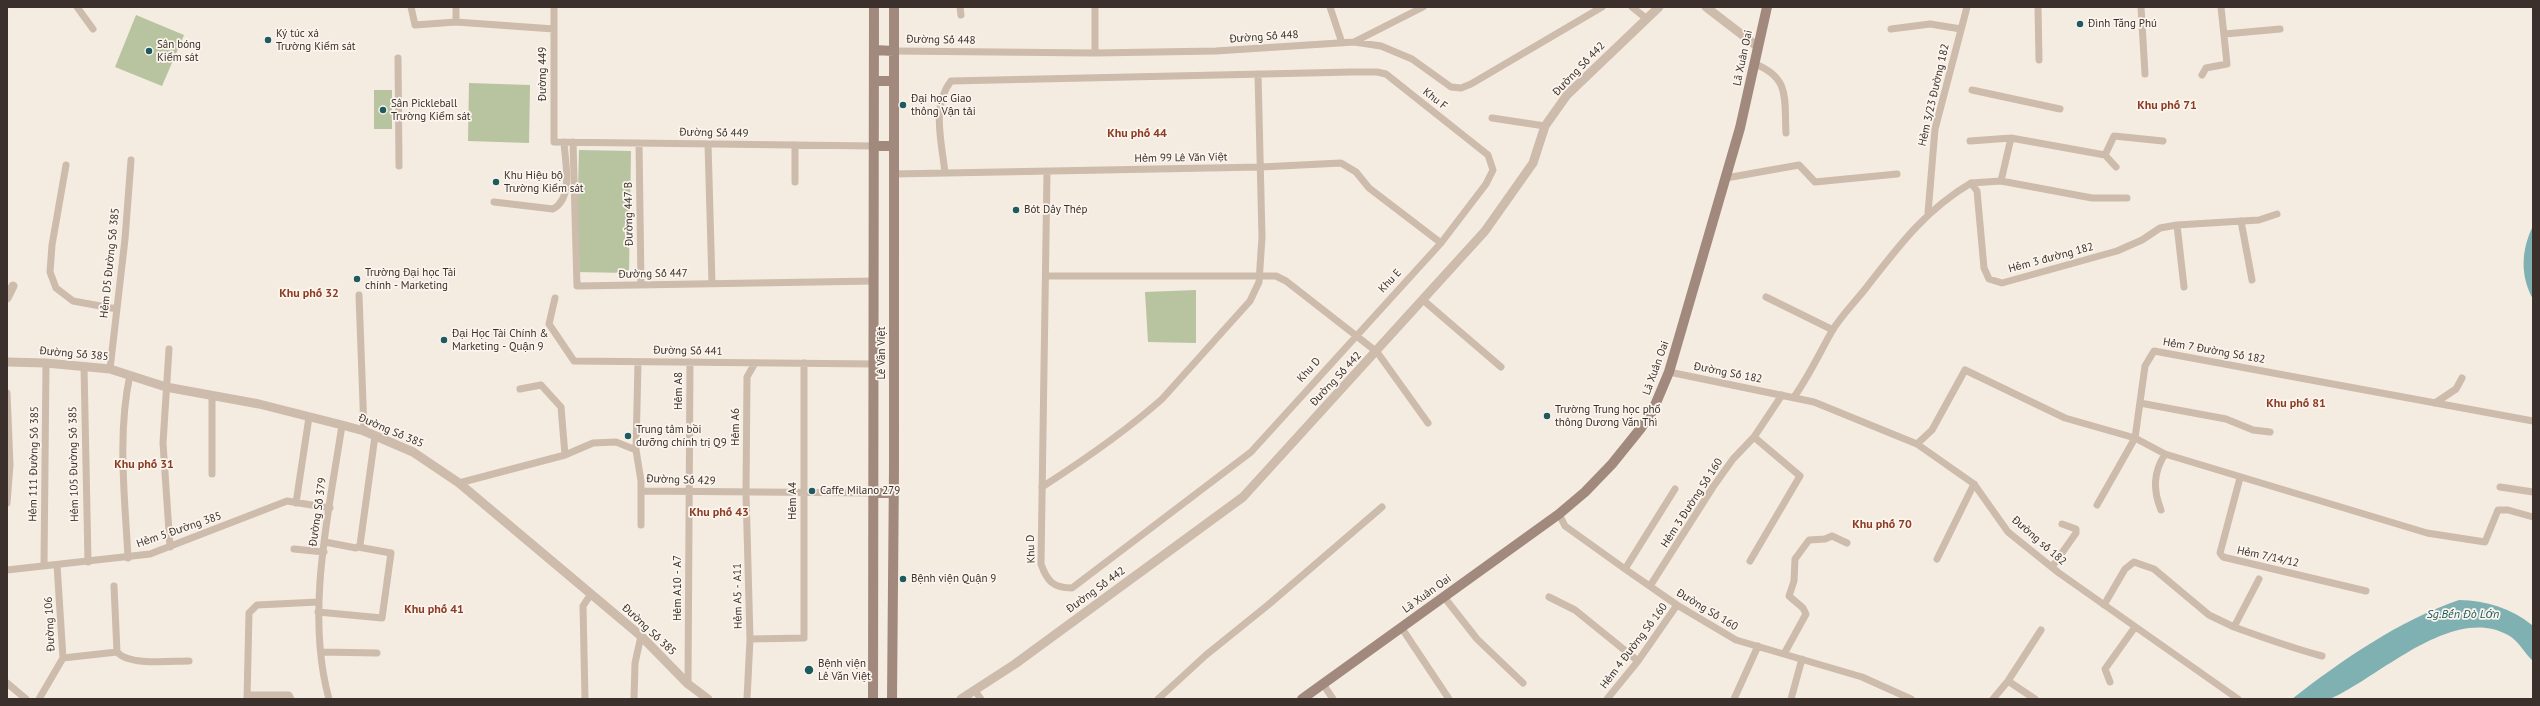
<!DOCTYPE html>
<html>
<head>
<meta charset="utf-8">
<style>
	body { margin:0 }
	#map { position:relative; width:2540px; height:706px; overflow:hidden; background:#f4ebe1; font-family:"PT Sans",sans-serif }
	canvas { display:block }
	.frame { position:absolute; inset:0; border:8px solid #3b302b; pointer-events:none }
</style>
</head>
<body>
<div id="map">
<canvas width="2540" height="706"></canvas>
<div class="frame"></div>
</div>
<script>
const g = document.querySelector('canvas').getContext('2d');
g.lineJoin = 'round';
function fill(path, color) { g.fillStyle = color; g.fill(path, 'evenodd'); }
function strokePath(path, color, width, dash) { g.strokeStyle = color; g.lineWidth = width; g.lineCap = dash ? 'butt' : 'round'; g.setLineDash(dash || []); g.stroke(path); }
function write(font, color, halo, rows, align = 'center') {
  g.font = font + ' "PT Sans",sans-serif'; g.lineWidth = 3.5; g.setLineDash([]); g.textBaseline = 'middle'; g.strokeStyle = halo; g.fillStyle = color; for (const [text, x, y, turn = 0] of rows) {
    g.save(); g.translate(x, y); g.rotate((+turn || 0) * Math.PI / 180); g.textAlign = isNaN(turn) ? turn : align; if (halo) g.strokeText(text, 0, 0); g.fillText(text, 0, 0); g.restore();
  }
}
const green = new Path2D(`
	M136 15 184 35 162 86 115 67Z
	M469 83 530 85 529 143 468 141Z
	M374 90H392V129H374Z
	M579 150 631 151 629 273 576 272Z
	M1196 290V343L1148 342 1145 292Z`);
const water = new Path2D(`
	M2533 226V299C2520 276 2521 250 2533 226Z
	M2459 600C2486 600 2512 609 2532 625L2533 661C2525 654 2518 640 2508 635 2453 604 2379 677 2332 698 2322 703 2303 699 2292 699 2342 660 2400 620 2459 600Z`);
const minor = new Path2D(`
	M77 7 93 29
	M411 7 415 25 456 22 554 29
	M456 7V22
	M554 7V142L874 146
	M960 7 961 15
	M1330 7 1342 43
	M1632 7 1647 19
	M2038 7 2039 60
	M2141 7 2145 74
	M1891 29 1930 24 1961 29
	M2225 34 2280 29
	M1354 42 1423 7
	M894 51 1095 53 1216 51 1354 42 1381 46 1412 59 1451 87 1461 88 1471 84 1602 7
	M1095 53V7
	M398 58 399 166
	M1755 64C1791 78 1784 100 1786 133
	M2202 75 2206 68 2227 64 2221 7
	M1972 90 2060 109
	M1492 118 1545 126
	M1970 141 2011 138
	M573 142 577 286 874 281
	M639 143 641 285
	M708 144 712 283
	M795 145V182
	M2105 155 2114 136 2163 141
	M66 165 52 245 50 272 56 288 73 301 117 309
	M945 173C942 143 931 106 951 81L1352 72H1377L1386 74 1488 155 1493 170 1486 184 1441 243 1251 452 1072 588C1053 588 1047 581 1041 564L1047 172
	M894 174 1261 167 1341 163 1356 172 1369 188 1441 243
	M1726 178 1799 165 1815 182 1897 174
	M2001 181 2011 138 2105 155 2116 167
	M1971 183 2001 181 2092 198H2127
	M494 202 553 209C574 198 565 162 564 142
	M1928 213 1935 129 1967 7
	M2241 221 2252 280
	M2177 225 2184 287
	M1046 276H1276L1286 281 1377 352 1428 423
	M359 295 364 431
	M1766 297 1833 330
	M555 298 549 324 574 361 874 364
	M1423 300 1501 367
	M169 349 163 443 170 547
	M84 366 88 562
	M110 369 125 239 131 160
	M1669 372 1814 402 1917 444 1974 484 2008 532 2059 573 2238 699
	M520 389 541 385 561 407 565 455
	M7 393 10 465 7 503
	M1794 397C1809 376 1819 354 1832 331 1841 316 1855 302 1866 288 1898 247 1925 210 1971 183L1977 191 1984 268 1989 279 2002 283 2117 251 2142 240 2160 228 2177 225 2259 220 2277 214
	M2140 403 2226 419 2253 430 2270 432
	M2435 403 2456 389 2462 378
	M1917 444 1932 430 1965 370 2065 418 2135 438 2145 366 2154 351 2533 421
	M636 450 638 362
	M212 474V396
	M2240 478 2220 553 2223 557 2366 591
	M459 483 565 455 593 443 616 442 636 450 641 481V525
	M1042 487C1084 460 1125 432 1162 399L1250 301 1259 282 1262 237 1258 74
	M2500 487 2533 492
	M641 491 874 493
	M296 503 309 417
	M2097 505 2135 438 2165 454 2427 533 2485 542 2498 510H2508L2533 517
	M2161 510C2153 490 2153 473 2165 454
	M1559 514 1565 526 1625 569 1677 605 1736 640 1862 677 1911 699
	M325 542 356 548 360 545 375 436
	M294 549 324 552
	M128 558C125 499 117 434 130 375
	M1937 559 1974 484
	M1750 561 1800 476 1754 437
	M44 566 46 363
	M2052 567 2076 533V529L2062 524
	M1625 569 1675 489
	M7 570 150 554 287 501 330 508
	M114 586 117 652C129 666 170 661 189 661
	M1650 586 1713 487 1733 459 1754 437 1782 395
	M1444 597 1477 639 1523 683
	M1549 597 1575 610 1638 661
	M2104 605 2125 569 2134 562 2154 569 2209 615 2234 627 2259 579
	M318 612 382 618 391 553 358 547
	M1401 627 1449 699
	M2234 627C2264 638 2292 648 2322 656
	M750 639 804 638V363
	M322 652 377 653
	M1784 654 1806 614 1803 608 1789 596 1794 581 1795 559 1809 540 1825 539 1832 536 1847 543
	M63 658 117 652
	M2008 681 2035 699
	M2110 682 2105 669 2135 627
	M7 683 26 699
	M688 684 690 362
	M1323 684 1333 699
	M975 691 981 699
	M247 695H289L291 699
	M39 699 63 658 57 565
	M247 699 249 613 257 605 318 602
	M329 699C305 612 329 512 342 425
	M585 699 583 606 591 594
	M634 699 635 663 641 636
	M747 699 750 639 746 493 747 377 755 363
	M1158 699 1206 655 1268 605 1382 507
	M1607 699 1638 661 1677 605
	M1734 699 1758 646
	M1791 699 1802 659
	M1993 699 2008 681 2041 630`);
const tertiary = new Path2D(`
	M1706 7 1758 47
	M7 298 13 286
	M7 362 46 363 110 369 166 387 259 404 342 425 364 431 413 452 459 483 641 636 688 684 708 699
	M961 699 1015 664 1243 497 1485 231 1533 163 1545 126 1567 95 1659 7`);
const secondary = new Path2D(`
	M874 50 894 51
	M874 81H894
	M874 146H894
	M874 493H894
	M873 699 874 7
	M892 699 894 469V7
	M1302 699 1559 514 1585 492 1612 464 1641 428 1653 410 1669 372 1740 128 1767 7`);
const markers = [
	[2080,24,4,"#1f5a5e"],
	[268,40,4,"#1f5a5e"],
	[149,51,4,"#1f5a5e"],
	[903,105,4,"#1f5a5e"],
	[383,110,4,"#1f5a5e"],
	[496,182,4,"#1f5a5e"],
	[1016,210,4,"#1f5a5e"],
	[357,279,4,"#1f5a5e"],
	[444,340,4,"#1f5a5e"],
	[1547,416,4,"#1f5a5e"],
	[628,436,4,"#1f5a5e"],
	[812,491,4,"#1f5a5e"],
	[903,579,4,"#1f5a5e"],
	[809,670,5,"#1f5a5e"]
];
const poiNames = [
	["Đình Tăng Phú",2088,24],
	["Ký túc xá",276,34],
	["Trường Kiểm sát",276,47],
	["Sân bóng",157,45],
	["Kiểm sát",157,58],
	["Đại học Giao",911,99],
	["thông Vận tải",911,112],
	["Sân Pickleball",391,104],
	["Trường Kiểm sát",391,117],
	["Khu Hiệu bộ",504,176],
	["Trường Kiểm sát",504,189],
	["Bót Dây Thép",1024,210],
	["Trường Đại học Tài",365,273],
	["chính - Marketing",365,286],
	["Đại Học Tài Chính &",452,334],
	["Marketing - Quận 9",452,347],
	["Trường Trung học phổ",1555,410],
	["thông Dương Văn Thì",1555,423],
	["Trung tâm bồi",636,430],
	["dưỡng chính trị Q9",636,443],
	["Caffe Milano 279",820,491],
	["Bệnh viện Quận 9",911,579],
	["Bệnh viện",818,664],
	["Lê Văn Việt",818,677]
];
const streetNames = [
	["Đường Số 448",1264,37,-4],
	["Đường Số 448",941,40,1],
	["Lã Xuân Oai",1743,58,-78],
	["Đường Số 442",1579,69,-46],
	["Đường 449",543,74,-90],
	["Hẻm 3/23 Đường 182",1934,95,-77],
	["Khu F",1435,99,38],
	["Đường Số 449",714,133,1],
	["Hẻm 99 Lê Văn Việt",1181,158,-1],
	["Đường 447 B",629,214,-91],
	["Hẻm 3 đường 182",2051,258,-15],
	["Hẻm D5 Đường Số 385",110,263,-84],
	["Đường Số 447",653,274,-1],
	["Khu E",1390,281,-47],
	["Đường Số 441",688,351,1],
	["Hẻm 7 Đường Số 182",2214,351,10],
	["Lê Văn Việt",882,353,-90],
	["Đường Số 385",74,354,5],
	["Lã Xuân Oai",1656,368,-70],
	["Khu D",1309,370,-48],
	["Đường Số 182",1728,373,11],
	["Đường Số 442",1336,379,-47],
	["Hẻm A8",679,391,-90],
	["Hẻm A6",736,427,-90],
	["Đường Số 385",391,431,23],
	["Hẻm 111 Đường Số 385",34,464,-89],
	["Hẻm 105 Đường Số 385",74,464,-91],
	["Đường Số 429",681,480,2],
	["Hẻm A4",793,501,-90],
	["Hẻm 3 Đường Số 160",1692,503,-57],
	["Đường Số 379",318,512,-82],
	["Hẻm 5 Đường 385",179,530,-19],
	["Đường số 182",2039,541,41],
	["Khu D",1031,549,-92],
	["Hẻm 7/14/12",2268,557,12],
	["Hẻm A10 - A7",678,588,-90],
	["Đường Số 442",1096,590,-36],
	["Lã Xuân Oai",1427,594,-36],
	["Hẻm A5 - A11",738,596,-91],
	["Đường Số 160",1707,610,31],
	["Đường 106",50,624,-93],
	["Đường Số 385",649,630,43],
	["Hẻm 4 Đường Số 160",1634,646,-53]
];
const neighbourhoodNames = [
	["Khu phố 71",2167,106],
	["Khu phố 44",1137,134],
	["Khu phố 32",309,294],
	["Khu phố 81",2296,404],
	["Khu phố 31",144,465],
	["Khu phố 43",719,513],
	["Khu phố 70",1882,525],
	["Khu phố 41",434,610]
];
const waterNames = [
	["Sg.Bến Đò Lớn",2463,615]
];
fill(green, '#b8c4a0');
fill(water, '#7fb0b2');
strokePath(minor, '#cdbbac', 7);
strokePath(tertiary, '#cdbbac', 9);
strokePath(secondary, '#a18a7d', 10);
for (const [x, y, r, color] of markers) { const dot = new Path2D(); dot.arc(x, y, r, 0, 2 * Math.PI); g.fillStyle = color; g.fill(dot); strokePath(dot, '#fbf5ee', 1.5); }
write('11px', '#3b302b', '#fbf5ee', poiNames, 'left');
write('11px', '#3b302b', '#fbf5ee', streetNames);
write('bold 12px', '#8c3b22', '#fbf5ee', neighbourhoodNames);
write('italic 12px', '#1f5a5e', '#fbf5ee', waterNames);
</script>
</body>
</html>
